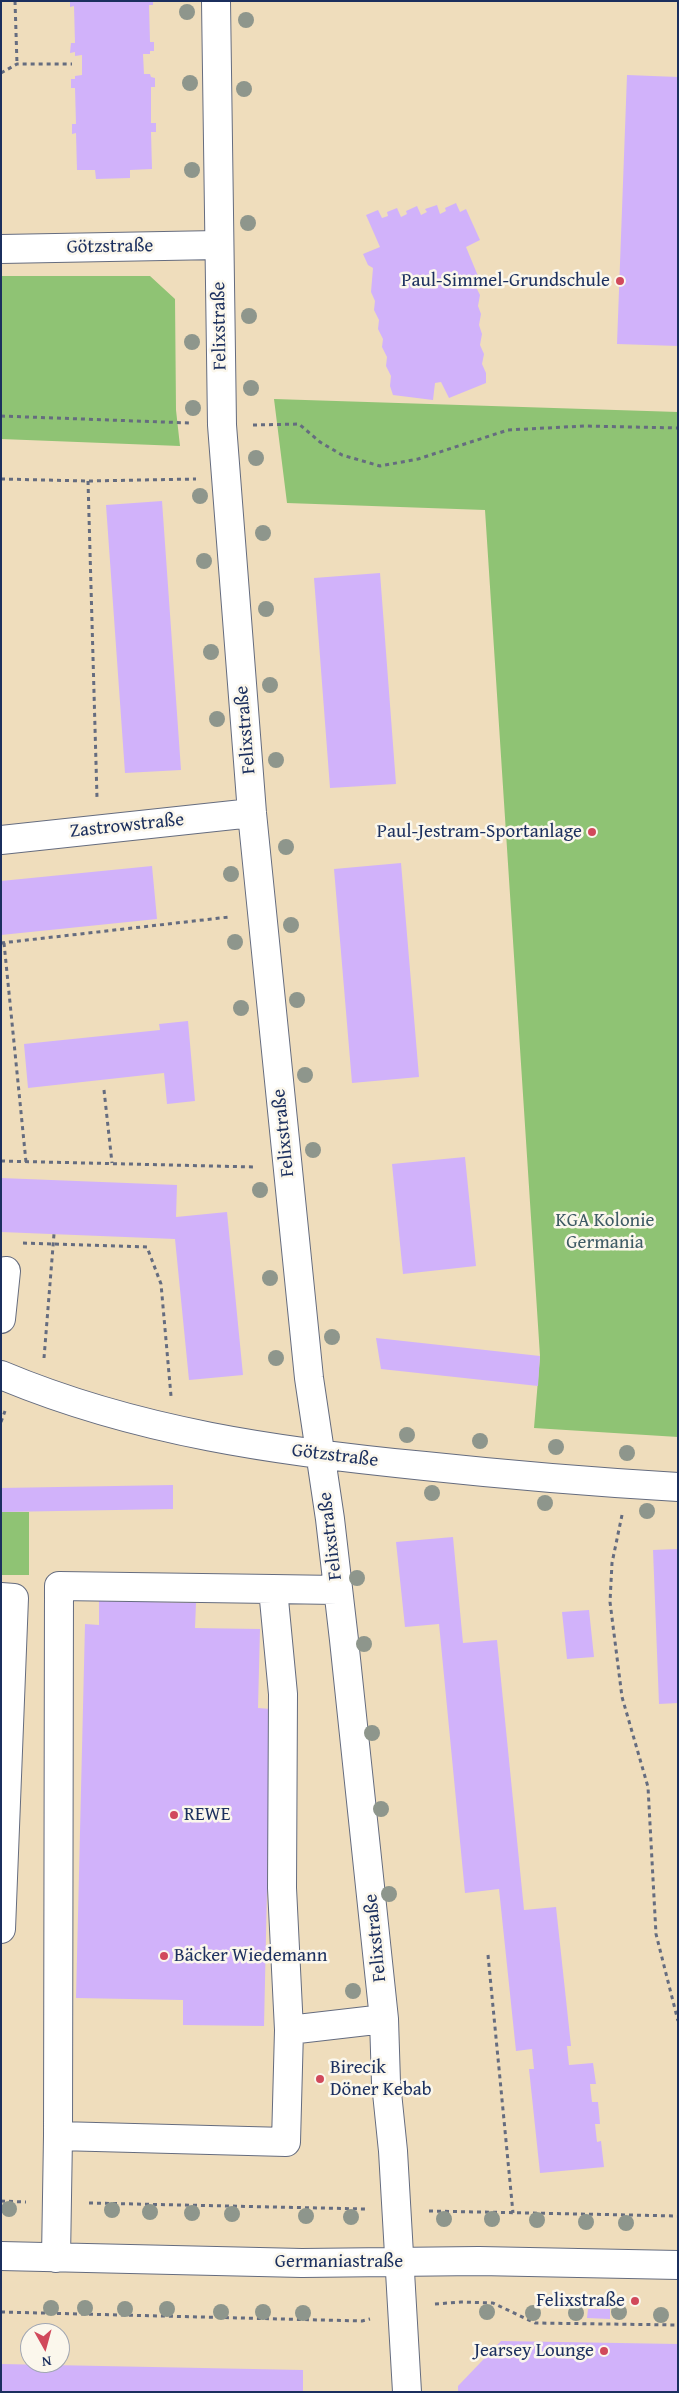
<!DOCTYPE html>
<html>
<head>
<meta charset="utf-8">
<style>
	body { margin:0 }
	#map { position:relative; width:679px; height:2393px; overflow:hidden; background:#efddbc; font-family:"Gentium Book Plus",serif }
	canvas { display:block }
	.frame { position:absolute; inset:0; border:2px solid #1b2f5e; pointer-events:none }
	.north { position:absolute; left:20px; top:2323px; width:50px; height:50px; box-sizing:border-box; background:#fbf7ec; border:1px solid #a1a7b3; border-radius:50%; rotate:173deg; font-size:14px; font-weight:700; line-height:20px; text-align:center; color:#1b2f5e }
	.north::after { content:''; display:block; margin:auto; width:18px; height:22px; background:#d1495b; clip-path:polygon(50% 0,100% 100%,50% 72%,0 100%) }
</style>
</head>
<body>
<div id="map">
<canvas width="679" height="2393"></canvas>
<div class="frame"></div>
<div class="north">N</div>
</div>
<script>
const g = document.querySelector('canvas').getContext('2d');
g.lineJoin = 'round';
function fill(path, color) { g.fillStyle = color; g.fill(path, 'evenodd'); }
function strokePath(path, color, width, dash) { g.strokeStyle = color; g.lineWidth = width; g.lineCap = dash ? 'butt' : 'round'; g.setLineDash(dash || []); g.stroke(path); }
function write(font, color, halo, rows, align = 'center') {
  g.font = font + ' "Gentium Book Plus",serif'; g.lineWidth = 5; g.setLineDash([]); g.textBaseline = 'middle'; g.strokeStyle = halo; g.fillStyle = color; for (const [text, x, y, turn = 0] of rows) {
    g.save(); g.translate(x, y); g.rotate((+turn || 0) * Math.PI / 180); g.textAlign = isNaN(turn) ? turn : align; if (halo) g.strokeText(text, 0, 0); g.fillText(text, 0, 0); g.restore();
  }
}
const green = new Path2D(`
	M1 276H150L175 299 176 410 180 446 1 439Z
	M274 399 678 412V1437L534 1428 540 1356 485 510 287 503Z
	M29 1512V1575H1V1512Z`);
const building = new Path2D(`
	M70 1H153V5H149L150 42H154V51H150V54H143L144 74H150L151 77 155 78V87H151V123H156V132H151L152 169 130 170V178L96 179 95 170H77L76 133 72 134V124H76L75 88H71V79H75V76L82 75V55L75 56V52L70 53 71 43H75L74 6 70 7Z
	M627 75 678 77V346L617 344Z
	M456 203 460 212 466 209 480 240 466 247 478 276 476 287 480 295 478 306 481 314 479 325 482 334 480 345 484 354 482 364 486 373V383L449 398 441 382 435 383 433 400 393 395 390 386 391 376 386 366 387 357 382 347 383 339 378 329 379 320 374 310 375 301 371 292 373 268 368 265 363 254 380 247 366 215 378 210 382 218 388 216 387 212 397 208 401 217 407 214 406 211 417 206 421 215 427 212 425 209 437 205 440 214 446 211 445 208Z
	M162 501 181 770 125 773 106 505Z
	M380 573 396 784 330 788 314 578Z
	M401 863 419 1077 352 1083 334 869Z
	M152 866 157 919 1 935V881Z
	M188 1021 195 1101 167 1104 164 1073 28 1088 24 1044 160 1030 159 1024Z
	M465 1157 476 1266 403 1274 392 1164Z
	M1 1178 177 1185 176 1217 227 1212 243 1375 189 1380 175 1239 1 1232Z
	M376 1338 540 1356 538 1386 381 1369Z
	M173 1485V1509L1 1512V1488Z
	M453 1537 463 1643 497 1640 524 1910 556 1907 571 2046H567L569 2065 593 2063 596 2084H590L592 2102H598L600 2124H595L597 2142 601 2141 604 2167 540 2173 529 2069H534L532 2049 516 2051 499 1889 465 1893 439 1624 405 1627 396 1542Z
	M678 1549V1703L659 1704 653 1550Z
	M99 1601 196 1603 195 1628 260 1629 258 1708 271 1709 264 2026 183 2025V2000L76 1998 85 1624 99 1625Z
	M589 1610 594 1657 567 1659 562 1612Z
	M588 2309H610V2319L587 2318Z
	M501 2341 678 2344V2392H458V2386Z
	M1 2364 303 2370V2392H1Z`);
const path = new Path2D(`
	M15 1 17 64
	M1 73 17 64H72
	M1 416 190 423
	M253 425 299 424 320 442 342 455 380 466 418 459 508 430 584 426 678 428
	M1 479 88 481 196 479
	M88 481 97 798
	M1 943 229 917
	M4 943 26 1162
	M104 1090 112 1163
	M1 1161 255 1167
	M23 1243 147 1247 161 1284 171 1396
	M44 1358 54 1234
	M1 1422 5 1411
	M622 1515 612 1563 610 1602 622 1697 648 1787 656 1934 678 2021
	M488 1955 513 2213
	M1 2201 26 2202
	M89 2203 366 2209
	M429 2211 678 2216
	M435 2304 461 2302 493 2303 535 2323 678 2325
	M1 2312 362 2321 370 2319`);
const minor = new Path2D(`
	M216 1 222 425 252 813 309 1378 330 1519 344 1640 384 2019 386 2083 393 2151 407 2392
	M1 249 218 245
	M1 840 252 813
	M1 1319 6 1271
	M1 1375C137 1432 280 1452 425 1466 509 1475 593 1482 678 1487
	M1 1597 14 1598 1 1929
	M289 2030 384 2019
	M58 2136 59 1586 273 1589
	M1 2256 302 2263 479 2261 678 2265
	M56 2258 58 2136 286 2142 289 2030 282 1888 283 1694 273 1589 337 1590`);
const trees = [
	[187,12],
	[246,20],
	[190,83],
	[244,89],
	[192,170],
	[248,223],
	[249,316],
	[192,342],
	[251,388],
	[193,408],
	[256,458],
	[200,496],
	[263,533],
	[204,561],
	[266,609],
	[211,652],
	[270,685],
	[217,719],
	[276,760],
	[286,847],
	[231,874],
	[291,925],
	[235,942],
	[297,1000],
	[241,1008],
	[305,1075],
	[313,1150],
	[260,1190],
	[270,1278],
	[332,1337],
	[276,1358],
	[407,1435],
	[480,1441],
	[556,1447],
	[627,1453],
	[432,1493],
	[545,1503],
	[647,1511],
	[357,1578],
	[364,1644],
	[372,1733],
	[381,1809],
	[389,1894],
	[353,1991],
	[9,2209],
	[112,2210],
	[150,2212],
	[192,2213],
	[232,2214],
	[306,2216],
	[351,2217],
	[444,2219],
	[492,2219],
	[537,2220],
	[586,2222],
	[626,2223],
	[51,2308],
	[85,2308],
	[125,2309],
	[167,2309],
	[221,2312],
	[263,2312],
	[487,2312],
	[619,2312],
	[303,2313],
	[533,2313],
	[576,2313],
	[661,2315]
];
const markers = [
	[620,281,5,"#d1495b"],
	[592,832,5,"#d1495b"],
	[174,1815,5,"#d1495b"],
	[164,1956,5,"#d1495b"],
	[320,2079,5,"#d1495b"],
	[635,2301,5,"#d1495b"],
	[604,2351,5,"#d1495b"]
];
const streetNames = [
	["Götzstraße",110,247,-1],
	["Felixstraße",220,326,-91],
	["Felixstraße",246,730,-95],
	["Zastrowstraße",127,826,-6],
	["Felixstraße",284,1133,-96],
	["Götzstraße",335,1456,7],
	["Felixstraße",331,1536,-97],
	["Felixstraße",376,1938,-96],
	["Germaniastraße",339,2262]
];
const poiNames = [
	["Paul-Simmel-Grundschule",610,281],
	["Paul-Jestram-Sportanlage",582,832],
	["REWE",184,1815,"left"],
	["Bäcker Wiedemann",174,1956,"left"],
	["Birecik",330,2068,"left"],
	["Döner Kebab",330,2090,"left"],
	["Felixstraße",625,2301],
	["Jearsey Lounge",594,2351]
];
const parkNames = [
	["KGA Kolonie",605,1221],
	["Germania",605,1243]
];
fill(green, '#8fc374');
fill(building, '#d1b2fa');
strokePath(minor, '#656c7f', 30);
strokePath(path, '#656c7f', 3, [4, 4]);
strokePath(minor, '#fff', 28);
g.fillStyle = '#8e968c';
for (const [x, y] of trees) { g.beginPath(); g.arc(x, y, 8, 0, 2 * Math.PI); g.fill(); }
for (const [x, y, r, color] of markers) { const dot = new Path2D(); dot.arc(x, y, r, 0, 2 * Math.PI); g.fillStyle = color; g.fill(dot); strokePath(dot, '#fbf7ec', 2); }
write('19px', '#1b2f5e', '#fbf7ec', streetNames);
write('19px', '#1b2f5e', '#fbf7ec', poiNames, 'right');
write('19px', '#3e5b65', '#fbf7ec', parkNames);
</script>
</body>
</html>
